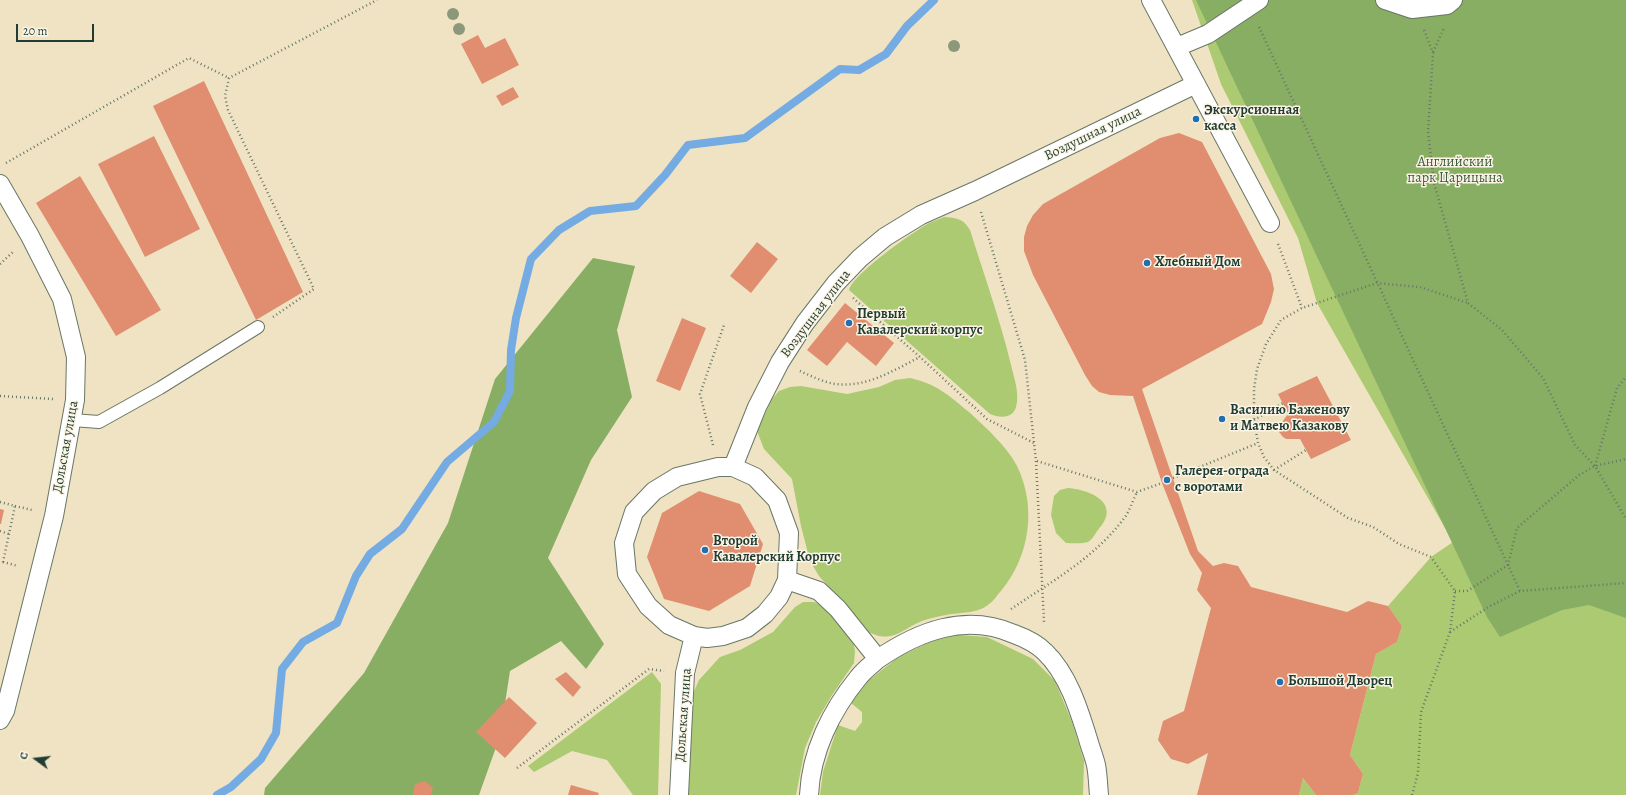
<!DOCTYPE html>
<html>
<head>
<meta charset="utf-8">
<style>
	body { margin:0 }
	#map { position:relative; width:1626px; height:795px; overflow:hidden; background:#efe3c3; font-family:Alegreya,serif }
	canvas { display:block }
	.north { position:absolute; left:16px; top:739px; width:40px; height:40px; -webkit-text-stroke:3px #fcf5e5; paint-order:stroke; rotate:285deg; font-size:11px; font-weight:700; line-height:16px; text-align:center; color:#1f3d34 }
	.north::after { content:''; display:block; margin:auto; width:14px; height:18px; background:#1f3d34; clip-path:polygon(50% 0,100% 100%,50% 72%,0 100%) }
	.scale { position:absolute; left:16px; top:24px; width:78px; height:18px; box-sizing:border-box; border:2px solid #1f3d34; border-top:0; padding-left:5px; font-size:12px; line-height:14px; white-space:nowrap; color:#1f3d34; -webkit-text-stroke:3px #fcf5e5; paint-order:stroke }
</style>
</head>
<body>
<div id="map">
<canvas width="1626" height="795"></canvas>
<div class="north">С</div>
<div class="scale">20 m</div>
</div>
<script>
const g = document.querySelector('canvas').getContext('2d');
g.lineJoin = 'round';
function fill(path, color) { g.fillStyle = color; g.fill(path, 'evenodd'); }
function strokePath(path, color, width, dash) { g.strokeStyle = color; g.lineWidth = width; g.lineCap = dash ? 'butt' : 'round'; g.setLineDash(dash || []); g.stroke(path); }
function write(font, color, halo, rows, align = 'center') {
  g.font = font + ' Alegreya,serif'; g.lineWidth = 3; g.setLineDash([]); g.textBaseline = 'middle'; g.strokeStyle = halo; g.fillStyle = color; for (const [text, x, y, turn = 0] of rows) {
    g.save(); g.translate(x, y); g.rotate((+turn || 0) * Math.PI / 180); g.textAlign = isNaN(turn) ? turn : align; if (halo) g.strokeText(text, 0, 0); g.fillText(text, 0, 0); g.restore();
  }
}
const green = new Path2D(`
	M1192 0H1626V795H1353L1358 793 1363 774 1350 755 1376 654 1397 642 1402 626 1388 606 1431 557 1453 542 1317 303 1298 238 1221 84Z
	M944 217C956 218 963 218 970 230 984 275 1000 319 1011 365 1014 378 1020 394 1016 407 1013 419 999 418 990 414L849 290C853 274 913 232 929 223 934 221 939 219 944 217Z
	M910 378C937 384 948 395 969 412 986 428 1006 445 1017 466 1037 507 1030 556 1001 591 997 595 994 601 989 604 978 614 960 612 946 615 939 616 932 618 925 620 903 627 893 646 867 631L819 576 810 561 801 526 792 479 764 449 757 431 772 399 779 391 790 387 801 386 847 394 879 387 895 380Z
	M1068 488C1092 490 1122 504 1098 530 1095 534 1092 540 1088 542 1082 544 1073 543 1066 543L1056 533 1051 515 1054 496 1060 490Z
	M803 602H814L827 607 852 635 855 651 854 663 832 695 816 722 805 748 796 795H685L691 698 699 680 720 657 740 650 773 632 795 607Z
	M946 634 987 637 1033 659 1055 681 1072 722 1084 761 1083 795H820L823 772 838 725 855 731 862 722V712L851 703 868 681 897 658Z
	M652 672 661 684 658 795H633L607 760 572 751 534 772 528 766Z
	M1303 778 1316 795H1299Z`);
const forest = new Path2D(`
	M1196 0H1626V618L1589 605 1562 610 1500 637 1487 617Z
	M593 258 635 266 617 330 632 397 591 460 548 558 604 644 586 669 561 641 510 671 500 736 479 795H264L265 788 364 673 448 523 495 379Z`);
const stream = new Path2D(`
	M217 795 231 787 261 759 276 733 282 669 303 642 337 623 356 576 370 554 402 529 447 462 494 422 510 391 511 350 516 318 531 259 559 230 590 211 636 206 665 175 688 145 745 138 840 69 859 70 886 54 907 26 934 0`);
const building = new Path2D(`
	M478 35 485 48 505 38 519 65 482 84 461 44Z
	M204 81 303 292 256 320 153 106Z
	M513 87 519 97 502 106 496 96Z
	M1179 133 1202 142 1271 274 1274 289 1271 302 1262 324 1142 389 1198 551 1213 566 1224 563 1238 566 1251 587 1347 612 1368 601 1388 606 1402 626 1397 642 1376 654 1350 755 1363 774 1358 793 1353 795H1316L1303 778 1299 795H1197L1208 753 1188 764 1171 759 1158 740 1163 721 1184 711 1211 608 1197 590 1202 573 1190 554 1162 483 1133 396 1110 395 1099 392 1092 386 1085 375 1033 275 1024 251V237L1027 226 1033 215 1043 204 1160 138Z
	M154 136 200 229 145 257 98 164Z
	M80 176 161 310 116 336 36 203Z
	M757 242 778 259 751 293 730 276Z
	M845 303 894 343 876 366 847 342 827 366 807 350Z
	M682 318 706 328 680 391 656 381Z
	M1317 376 1351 440 1311 459 1300 439H1286L1283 437 1279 432 1280 425 1288 414 1278 394Z
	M699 491 740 504 763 544 750 586 709 611 664 599 647 557 662 513Z
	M0 509 4 510 1 524H0Z
	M566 672 581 687 573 697 555 679Z
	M509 697 537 723 505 758 476 732Z
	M425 781 433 788 431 795H413L415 784Z
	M571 785 599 793 598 795H568Z`);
const path = new Path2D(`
	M1259 27 1520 591
	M1424 30 1433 53 1428 132 1434 183 1468 303 1502 330 1543 378 1575 445 1595 466 1626 519
	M1433 52 1444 28
	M6 163 189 58 229 78
	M981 212 1025 360 1036 461 1044 622
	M1278 244 1302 308
	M0 264 13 252
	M853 298 920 357 987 419 1034 443
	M273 317 314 289 228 110 225 96 229 78 377 0
	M800 371C811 376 823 382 835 384 867 388 894 370 920 357
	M0 396 53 399
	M1254 420 1283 403
	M713 445 700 394 724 325
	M1037 461 1137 492 1162 483
	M1595 466 1617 388 1626 377
	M1274 470 1306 450
	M1173 478 1258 443
	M0 502 15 506 3 562 0 561
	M15 506 32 510
	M0 531 9 534
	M3 562 18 566
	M1455 591H1467L1508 565 1517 528 1579 475 1595 466 1626 459
	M1011 609C1051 582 1096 557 1125 517 1130 510 1133 500 1137 492
	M1450 632 1490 606 1520 591 1626 583
	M517 768 649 669 664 671
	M1412 795 1418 773 1421 712 1450 632 1455 591 1431 557 1399 544 1373 527 1348 518 1274 470 1264 457 1258 443 1254 420V389L1257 369 1266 344 1281 320 1302 308 1377 283 1420 287 1468 303`);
const service = new Path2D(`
	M72 420 99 422 160 388 258 327`);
const pedestrian = new Path2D(`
	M1151 0 1270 223
	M1385 0 1412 9 1447 5 1453 0
	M1177 47 1208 34 1259 0
	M0 184 30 236 62 299 76 357 75 400 54 516 5 711 0 720
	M733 467H718L677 477 654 491 634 512 624 543 627 574 648 606 669 625 694 636 707 638 723 636 747 628 765 614 779 597 787 580
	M878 659C919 631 965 613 1014 634 1025 638 1037 644 1045 652 1068 674 1079 710 1088 739 1090 747 1094 756 1096 765 1098 775 1098 785 1099 795
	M679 795 685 673 694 636
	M809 795C811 752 831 711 858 678 863 671 871 665 878 659L838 609 819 591 787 580 789 533 777 500 755 477 733 467 757 407 780 362 805 323 836 283 860 258 885 237 921 215 975 191 1196 84`);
const trees = [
	[453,14],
	[459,29],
	[954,46]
];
const markers = [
	[1196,119,4,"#1f6fb2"],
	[1147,263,4,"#1f6fb2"],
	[849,323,4,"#1f6fb2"],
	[1222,419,4,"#1f6fb2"],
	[1167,480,4,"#1f6fb2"],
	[705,550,4,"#1f6fb2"],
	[1280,682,4,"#1f6fb2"]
];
const poiNames = [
	["Экскурсионная",1204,111],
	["касса",1204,127],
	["Хлебный Дом",1155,263],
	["Первый",857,315],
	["Кавалерский корпус",857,331],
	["Василию Баженову",1230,411],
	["и Матвею Казакову",1230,427],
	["Галерея-ограда",1175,472],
	["с воротами",1175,488],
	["Второй",713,542],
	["Кавалерский Корпус",713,558],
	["Большой Дворец",1288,682]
];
const streetNames = [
	["Воздушная улица",1093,134,-26],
	["Воздушная улица",816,314,-53],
	["Дольская улица",66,447,-80],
	["Дольская улица",684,715,-86]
];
const parkNames = [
	["Английский",1455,163],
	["парк Царицына",1455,179]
];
fill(green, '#abca71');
fill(forest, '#88ae63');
strokePath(stream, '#73abe2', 8);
fill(building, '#e08e6f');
strokePath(service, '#687766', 14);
strokePath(pedestrian, '#687766', 20);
strokePath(path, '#687766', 2.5, [1, 3]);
strokePath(service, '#fff', 12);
strokePath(pedestrian, '#fff', 18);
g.fillStyle = '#8c977b';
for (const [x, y] of trees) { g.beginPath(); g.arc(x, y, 6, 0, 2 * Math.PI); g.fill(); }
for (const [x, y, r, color] of markers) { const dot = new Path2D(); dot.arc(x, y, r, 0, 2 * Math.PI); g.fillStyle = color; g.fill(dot); strokePath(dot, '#fcf5e5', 1.5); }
write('bold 14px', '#1f3d34', '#fcf5e5', poiNames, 'left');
write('14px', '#1f3d34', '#fcf5e5', streetNames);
write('14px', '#3b5940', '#fcf5e5', parkNames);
</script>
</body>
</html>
